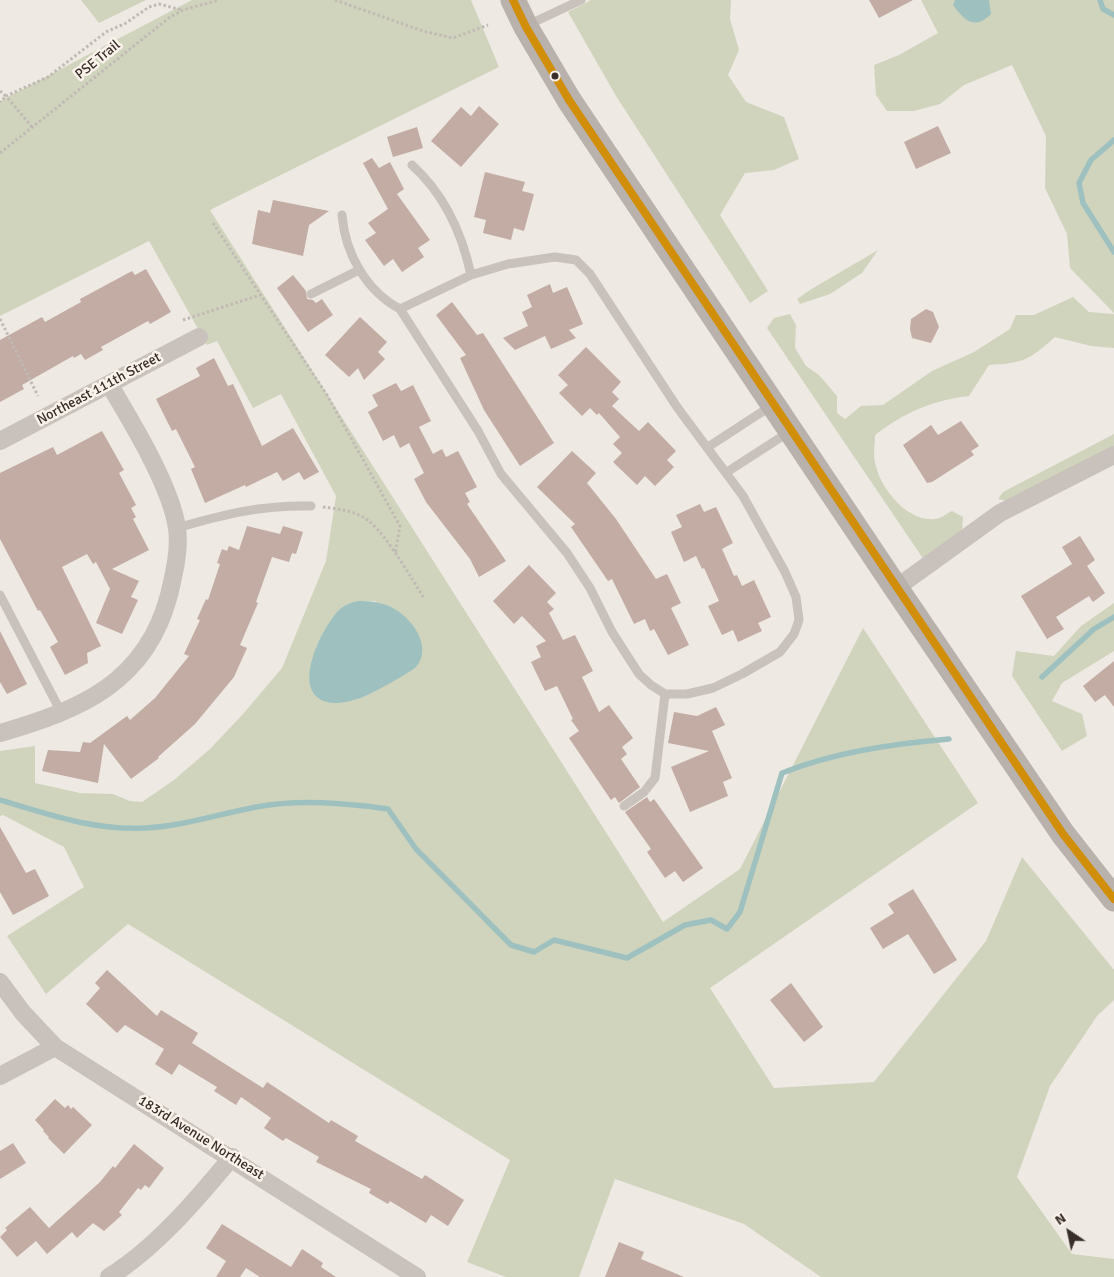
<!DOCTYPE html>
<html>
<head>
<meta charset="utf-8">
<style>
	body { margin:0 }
	#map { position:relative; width:1114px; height:1277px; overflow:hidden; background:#eee9e3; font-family:Signika,sans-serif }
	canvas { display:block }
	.north { position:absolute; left:1044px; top:1207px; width:50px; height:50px; -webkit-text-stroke:4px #faf3eb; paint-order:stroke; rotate:326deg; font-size:14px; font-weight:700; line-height:20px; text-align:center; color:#392e29 }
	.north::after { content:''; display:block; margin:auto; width:18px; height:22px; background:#392e29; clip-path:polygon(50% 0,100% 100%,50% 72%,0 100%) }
</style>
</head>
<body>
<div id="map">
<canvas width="1114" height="1277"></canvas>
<div class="north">N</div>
</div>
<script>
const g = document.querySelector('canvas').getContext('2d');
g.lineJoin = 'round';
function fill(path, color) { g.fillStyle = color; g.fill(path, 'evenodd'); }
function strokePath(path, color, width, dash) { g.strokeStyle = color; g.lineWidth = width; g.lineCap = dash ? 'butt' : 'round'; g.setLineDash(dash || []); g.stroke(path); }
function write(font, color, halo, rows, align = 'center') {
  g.font = font + ' Signika,sans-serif'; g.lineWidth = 5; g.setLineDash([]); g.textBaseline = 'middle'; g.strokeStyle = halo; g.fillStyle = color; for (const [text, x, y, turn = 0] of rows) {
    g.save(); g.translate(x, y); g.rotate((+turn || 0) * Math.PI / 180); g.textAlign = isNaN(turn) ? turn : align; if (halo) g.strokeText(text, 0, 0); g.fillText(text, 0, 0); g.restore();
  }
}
const green = new Path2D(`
	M81 0H146L99 23Z
	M192 0H471L499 67 210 210 663 922 740 869 863 628 978 803 710 988 774 1088 874 1082 986 941 1022 857 1114 970V1000L1097 1016 1050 1086 1017 1177 1072 1254 1114 1259V1277H821L744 1224 615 1179 579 1277H506L467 1262 510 1160 128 924 46 994 7 936 84 887 64 847 3 815 0 816V751L35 746V783L80 793 113 794 130 801 142 802 174 780 210 749 243 714 282 668 326 561 336 496 281 394 253 408 217 341 207 345 149 241 0 316V101ZM358 601H375L417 666 362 698 316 649C326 628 334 608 358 601Z
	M591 0H731L730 19 739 50 728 75 746 102 784 117 799 159 774 170 745 173 720 215 768 291 750 303 616 96 568 12Z
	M921 0H1114V313L1070 268 1067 234 1045 188 1046 136 1012 65 964 85 940 104 914 111H887L876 95 874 65 899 55 938 33Z
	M878 250 862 273 830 294 800 304 797 299 810 290Z
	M1073 297 1089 312 1114 314V348L1091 346 1055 337C1029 360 1024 363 989 365L969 396C932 400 904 413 875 435 875 444 873 454 875 462 879 487 907 522 934 519 940 519 946 514 952 511L963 517 962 532 924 560 767 328 774 318 790 314 796 325 795 348 806 366 819 375 837 396V413L845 419 861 406 883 405 932 371 974 352 1010 329 1016 315H1034Z
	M1114 434V446L1067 474 1007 501 998 499 1003 492Z
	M1114 603V651L1062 683 1052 701 1082 714 1087 736 1062 751 1012 676 1016 651 1054 656 1081 626Z`);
const water = new Path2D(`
	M955 0H989L991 14C974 31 964 20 953 5Z
	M358 601C370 601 381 602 391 607 410 616 433 645 417 666 412 672 369 695 361 698 351 701 337 705 327 702 289 692 322 628 338 611 344 605 350 603 358 601Z`);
const stream = new Path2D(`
	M1100 0 1103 9 1114 15
	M1114 140 1091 160 1079 183 1083 203 1114 252
	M1042 677 1094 629 1114 617
	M0 800C47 814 95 831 145 828 183 826 219 814 256 807 300 799 344 803 388 809L416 849 511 945 534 952 554 940 627 958 685 925 711 920 727 929 740 912 782 773C835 752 892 744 949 739`);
const building = new Path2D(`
	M869 0H913L879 18Z
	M479 106 499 124 461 167 431 141 461 107 471 116Z
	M938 126 951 153 916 169 904 142Z
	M417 127 423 148 393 157 387 137Z
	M372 158 379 168 390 162 404 189 397 194 430 240 418 248 424 257 402 272 393 259 384 266 365 240 376 233 368 223 388 209 363 163Z
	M485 172 525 182 522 191 534 194 524 231 514 228 511 240 483 233 486 220 474 217Z
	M273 200 329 211 309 225 303 256 252 244 258 210 270 213Z
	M146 269 171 312 150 324 148 321 101 347 103 350 85 360 81 354 74 358 73 356 22 385 24 389 0 402V340L42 317 45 322 81 302 80 299 132 271 135 275Z
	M293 275 306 291 307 299 313 300 316 303 322 299 333 315 308 332 277 288Z
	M550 284 553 293 567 287 583 324 569 330 576 338 551 349 545 336 515 350 503 338 528 326 522 312 532 307 527 295Z
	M452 302 477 335 483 333 554 443 520 466 484 410 460 358 466 355 436 315Z
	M926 309 933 312 939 327 931 343 912 338 910 329 911 319Z
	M360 317 387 342 378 352 385 359 364 380 358 368 349 377 325 355Z
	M586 347 621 382 612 392 619 399 612 406 639 431 648 422 676 451 667 460 674 467 655 486 645 476 637 485 613 462 622 453 613 444 620 437 599 413 597 415 590 408 582 416 559 393 568 385 558 375Z
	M214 358 228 386 233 384 262 446 293 428 319 472 304 480 299 472 283 481 277 472 246 487 245 485 205 503 191 469 195 467 176 429 172 431 156 399 200 376 196 368Z
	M396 383 401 391 413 385 431 421 419 427 433 454 442 449 446 457 458 451 477 487 465 493 470 502 467 504 506 561 479 577 470 559 426 502 414 479 424 473 409 443 400 448 394 435 383 441 368 412 378 406 372 395Z
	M961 421 979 446 971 451 974 455 932 482 927 483 903 445 931 425 938 435Z
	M102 431 124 470 119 473 136 505 131 508 136 517 133 519 149 550 112 569 139 581 131 597 138 600 122 634 96 623 110 589 96 562 93 564 87 554 62 567 101 646 87 653 88 663 65 675 50 647 58 642 40 610 38 611 0 539V473L53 447 57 455Z
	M572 451 596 473 587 483 616 519 656 579 667 574 681 603 671 608 689 645 668 655 654 629 650 631 645 619 634 624 612 579 608 581 571 527 575 524 537 487Z
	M700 504 704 512 716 507 733 543 722 549 734 576 737 575 742 586 754 580 771 617 758 623 762 631 738 642 733 630 722 635 708 606 719 601 704 568 702 569 696 556 684 562 671 532 682 527 676 515Z
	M247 526 280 534 283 526 303 532 296 554 292 553 289 562 272 557 256 602 258 603 240 645 247 648 234 677 195 724 158 757 159 758 131 779 104 744 98 783 42 771 48 750 80 752 83 742 90 743 127 716 130 720 155 698 189 656 184 654 200 620 197 619 206 599 208 600 220 564 217 563 222 549 227 551 229 546 239 550Z
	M1080 536 1095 560 1087 566 1105 593 1093 602 1089 596 1056 617 1064 629 1047 639 1021 596 1072 564 1062 547Z
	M529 565 556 593 547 602 554 609 549 613 563 640 575 635 593 671 582 677 599 712 609 705 633 738 622 747 627 754 621 759 640 787 619 803 615 797 611 800 569 738 579 731 571 720 573 719 557 686 545 691 531 662 541 657 536 646 546 641 522 616 514 624 493 601Z
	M0 631 27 684 7 694 0 682Z
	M1114 661V707L1105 695 1095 702 1083 686Z
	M716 707 725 725 712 731 732 778 723 782 728 796 690 812 671 767 709 751 668 743 674 712 697 716Z
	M647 797 650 802 654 799 703 868 683 882 675 871 665 878 647 852 651 849 625 812Z
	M0 827 26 873 35 869 49 896 13 915 0 892Z
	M913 889 957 960 934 974 908 934 883 949 870 928 894 913 888 904Z
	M107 970 157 1016 161 1010 198 1033 192 1043 263 1088 267 1082 329 1123 331 1120 358 1136 355 1141 422 1179 425 1175 464 1200 448 1226 431 1215 426 1223 390 1201 388 1204 369 1193 371 1189 316 1162 319 1157 286 1138 283 1141 264 1128 271 1118 241 1097 236 1105 214 1091 217 1087 179 1064 172 1075 155 1064 164 1049 125 1025 117 1033 86 1004 100 988 95 983Z
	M791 983 823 1027 804 1042 770 1000Z
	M55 1099 65 1108 68 1105 71 1109 73 1107 92 1125 64 1154 48 1138 49 1137 43 1131 44 1130 35 1120Z
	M13 1143 26 1163 0 1179V1151Z
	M134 1144 164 1168 149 1188 145 1185 141 1190 138 1188 119 1212 122 1215 104 1231 93 1223 77 1238 72 1232 47 1254 36 1241 17 1257 0 1237 7 1230 5 1228 30 1207 49 1228 100 1182 113 1166 115 1168Z
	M222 1224 291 1267 302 1249 323 1263 321 1267 336 1277H260L246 1268 240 1277H216L226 1261 206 1248Z
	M619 1242 644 1252 641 1259 684 1277H605Z`);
const path = new Path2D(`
	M335 0 423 31 453 38 488 25
	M0 91 6 96 0 102
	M32 127 6 96 48 77 106 32 126 23 149 7 159 4 182 10
	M0 153 170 17 183 10 219 0
	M213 223 327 395 400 526 395 554
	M0 319 38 396
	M183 320 260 295
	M323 507C339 509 358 511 370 522 387 536 412 579 424 598`);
const lane = new Path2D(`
	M528 25 581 0
	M412 165C444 194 462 233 471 275
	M342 215C345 253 366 291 400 309L478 431 501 474 567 553 590 588 612 632 639 674 651 685 665 694H687L713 688 742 674 780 652 794 634 799 620 796 597 785 572 743 496 677 407 590 274 576 260 555 257 508 264 471 275 400 309
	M311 294 359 270
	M708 447 771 406
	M727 472 789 432
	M177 528C225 514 261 505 311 506
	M0 595 62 714
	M624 806 644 792 655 778 665 694`);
const street = new Path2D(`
	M0 441 199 337
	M896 588 1000 513 1114 455
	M0 733C80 710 146 683 169 595 174 574 180 550 177 528 171 486 131 421 109 384
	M0 982 23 1013 55 1047 417 1277
	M0 1076 55 1047
	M109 1277C157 1247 196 1200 232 1157`);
const secondary = new Path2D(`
	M513 0 526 27 569 100 896 588 1063 834 1114 899`);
const bus1 = new Path2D(`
	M513 0 526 27 569 100 1063 834 1114 899`);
const markers = [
	[555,76,4.5,"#392e29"]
];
const streetNames = [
	["PSE Trail",98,60,-39],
	["Northeast 111th Street",99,389,-28],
	["183rd Avenue Northeast",201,1138,32]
];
fill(green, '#d0d4bd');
fill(water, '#9ec1c0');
strokePath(stream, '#9ec1c0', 5.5);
fill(building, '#c2aca4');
strokePath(path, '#c1bab4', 3, [2.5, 2.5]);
strokePath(lane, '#c8c1bc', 9);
strokePath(street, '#c8c1bc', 18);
strokePath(secondary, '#b8b1ac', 25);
strokePath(bus1, '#d18e08', 8);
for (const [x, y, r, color] of markers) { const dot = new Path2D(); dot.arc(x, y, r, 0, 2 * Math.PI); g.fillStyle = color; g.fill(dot); strokePath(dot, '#faf3eb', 2); }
write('14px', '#392e29', '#faf3eb', streetNames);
</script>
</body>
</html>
